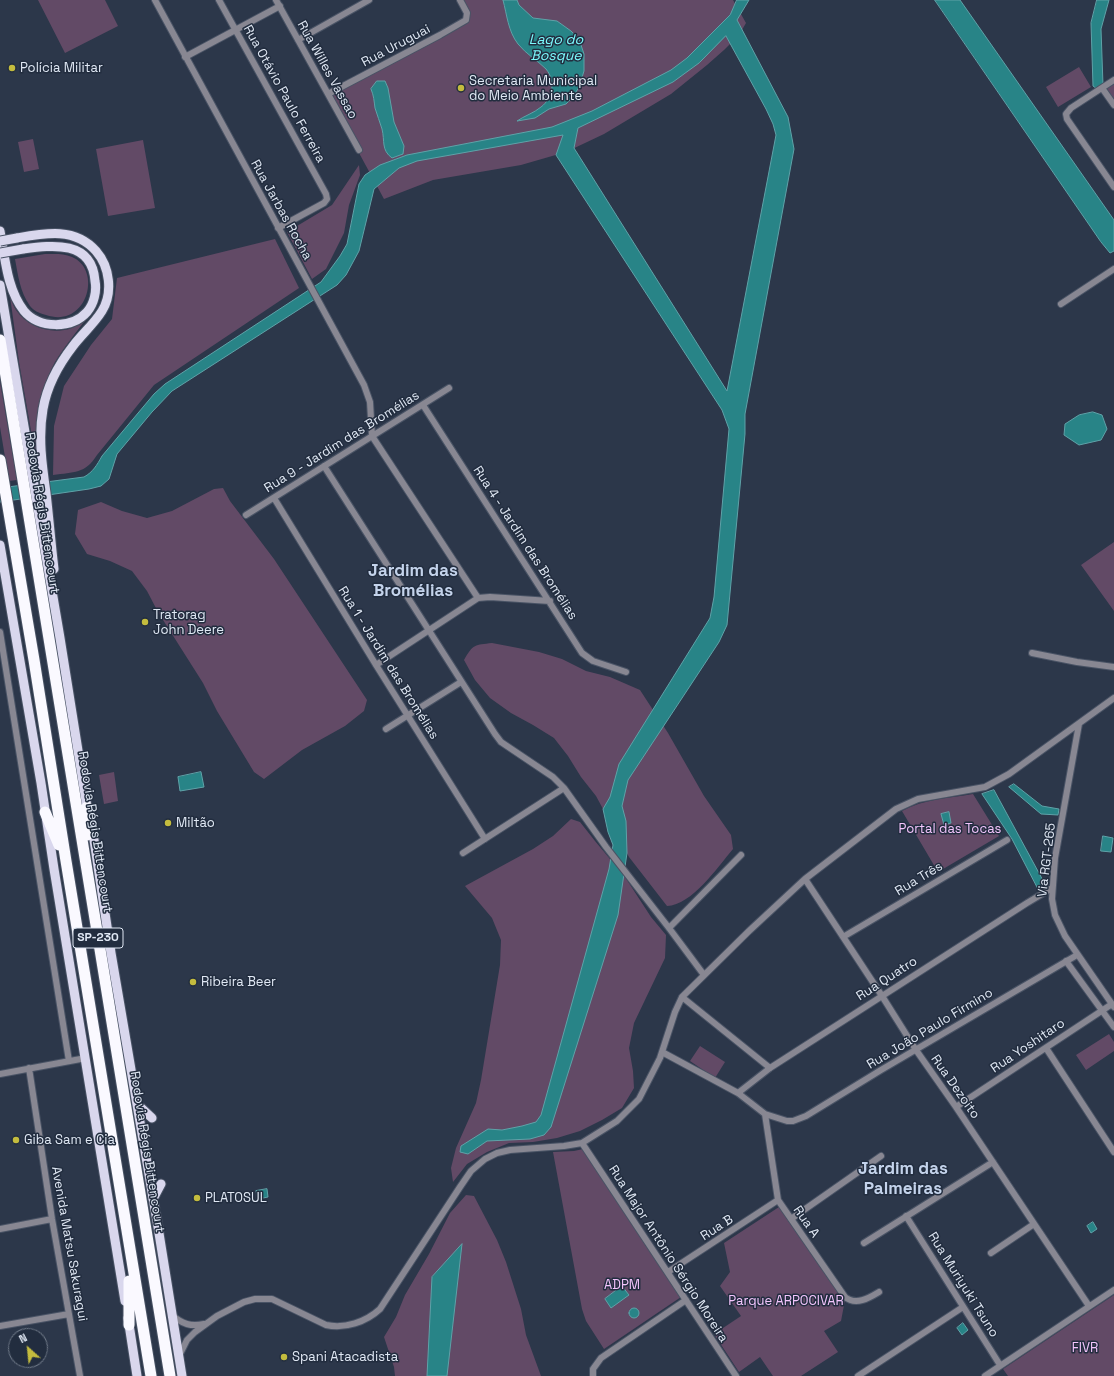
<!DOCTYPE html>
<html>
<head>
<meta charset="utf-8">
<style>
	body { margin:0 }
	#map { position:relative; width:1114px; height:1376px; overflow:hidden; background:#2c374a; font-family:"Space Grotesk",sans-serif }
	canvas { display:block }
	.north { position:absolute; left:8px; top:1328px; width:40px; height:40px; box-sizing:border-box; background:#222d3f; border:1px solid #6e7887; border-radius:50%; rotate:333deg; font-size:11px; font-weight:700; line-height:16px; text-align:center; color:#e0e8f4 }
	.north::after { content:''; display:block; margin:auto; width:14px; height:18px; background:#c4bc3e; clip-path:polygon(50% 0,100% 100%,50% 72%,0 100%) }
</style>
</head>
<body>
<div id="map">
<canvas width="1114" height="1376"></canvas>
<div class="north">N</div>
</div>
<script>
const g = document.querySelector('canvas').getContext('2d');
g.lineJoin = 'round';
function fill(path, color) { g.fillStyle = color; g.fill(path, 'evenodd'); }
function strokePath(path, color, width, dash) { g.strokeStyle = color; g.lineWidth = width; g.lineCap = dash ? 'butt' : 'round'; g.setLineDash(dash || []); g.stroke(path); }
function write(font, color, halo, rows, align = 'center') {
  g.font = font + ' "Space Grotesk",sans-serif'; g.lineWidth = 3; g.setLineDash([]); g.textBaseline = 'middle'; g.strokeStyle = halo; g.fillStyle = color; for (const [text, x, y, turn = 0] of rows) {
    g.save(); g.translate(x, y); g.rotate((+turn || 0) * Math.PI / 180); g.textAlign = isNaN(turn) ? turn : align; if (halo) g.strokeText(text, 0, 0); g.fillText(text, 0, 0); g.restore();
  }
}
const green = new Path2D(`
	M38 0H105L118 26 65 53Z
	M457 0H733L746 23 739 35 724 50 707 65 671 94 604 134 566 152 521 165 433 180 384 199 327 94 462 21 465 16Z
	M1079 67 1091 87 1058 107 1046 87Z
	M1114 84V100L1106 89Z
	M33 139 39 169 24 172 18 142Z
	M143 140 155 208 108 216 96 149Z
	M359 165 360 175 349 205 344 233 326 269 312 279 287 232 332 205Z
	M275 239 299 288 154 385 97 455C85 474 74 472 53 475L54 426 64 386 91 345 112 319 117 278Z
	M45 254C54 254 63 253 72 257 103 270 87 329 46 315 39 313 34 311 30 306 20 292 18 275 15 259Z
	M10 296C12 301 13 306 16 310 28 328 53 335 72 328 77 326 82 322 86 319 76 333 64 347 55 362 37 395 37 429 37 465L19 362Z
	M0 382 17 480 9 481 0 427Z
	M223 488 230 501 274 559 367 700 364 711 345 726 302 750 264 779 254 772 217 711 203 683 158 612 147 591 132 571 110 561 87 554 75 534 78 510 101 502 122 511 147 518 172 511 214 489Z
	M1114 542V611L1081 565Z
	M492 643 539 652 562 659 586 671 610 677 640 690 668 733 704 796 731 835 733 849C717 868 692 905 667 906L629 857 596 796 581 777 568 756 554 738 533 725 511 713 490 698 475 680 464 660C473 644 475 645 492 643Z
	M114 772 118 801 104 804 99 775Z
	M973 794 999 836 938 872 902 811C924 799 949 798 973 794Z
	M571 819 580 822 595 841 625 877 651 917 666 935 665 958 634 1023 629 1048 633 1071 634 1088 622 1108 602 1120 580 1131 557 1138 533 1142 509 1143 487 1152 467 1164 453 1182 451 1168 456 1148 476 1103 481 1080 500 965 501 940 492 918 465 886 533 849 553 836Z
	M1109 1034 1114 1042V1051L1086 1070 1076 1055Z
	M700 1046 725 1062 715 1078 690 1061Z
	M583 1149 681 1297 604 1349 586 1321 582 1309 553 1152 574 1151Z
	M466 1195 474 1196 497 1240 506 1262 521 1309 526 1335 541 1376H395L394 1367 384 1337 396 1317 405 1295 429 1254 450 1213Z
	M779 1207 839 1294 845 1300 841 1321 824 1331 838 1352 801 1376H773L760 1357 739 1372 714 1334 741 1316 720 1286 730 1272 724 1243Z
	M1114 1295V1376H1008L1003 1369Z`);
const water = new Path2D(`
	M503 0H517L519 5 533 18 557 21 571 31 579 39 584 54V71L579 87 573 97 566 104 549 109 535 118 517 121C524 116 534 113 541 107 553 98 556 81 546 69 537 60 526 54 518 44 508 31 507 15 503 0Z
	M737 0H749L737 20 788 117 794 149 745 414V434L727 625 719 642 628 780 622 806 626 821 627 853 618 915 551 1127 544 1135 530 1139 487 1141 468 1154 460 1152 461 1146 488 1129 502 1130 522 1126 536 1122 541 1115 609 869 613 845 608 832 603 809 610 797 619 764 710 618 714 597 729 429 722 410 556 155 563 135 417 161 399 168 374 189 359 251 346 275 337 285 172 391 152 412 117 454 109 479 101 486 89 489 0 502V488L84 477C93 472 97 465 102 456L154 394 165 384 321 282 340 256 347 244 359 184 365 175 380 165 407 155 552 127 592 111 671 70 687 58 730 15ZM726 36 766 109 773 124 776 135 727 391 574 148 578 128 673 82 699 63Z
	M935 0H960L1114 220V251L1110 253 1101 242Z
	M1097 0H1109L1101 29 1103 85 1097 89 1093 86 1091 23Z
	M377 81H385L388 88 394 122 404 146 403 154 392 158C381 150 385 141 382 129 380 122 377 115 375 108 374 101 374 96 371 89Z
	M1093 412 1102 415 1107 429 1101 440 1079 445 1064 435 1065 424 1079 415Z
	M201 772 204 787 180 791 178 777Z
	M1014 784 1042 806 1059 809 1058 815 1041 814 1009 787Z
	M994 790 1046 886 1039 891 1012 839 982 794Z
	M949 812 951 823 944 825 941 814Z
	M1103 836 1113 838 1111 852 1101 851Z
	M267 1189 268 1197 258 1199 256 1191Z
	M1093 1222 1097 1229 1091 1233 1087 1226Z
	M462 1244 447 1376H427L432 1277Z
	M622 1286 629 1295 611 1308 605 1299Z
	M629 1313a5 5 0 1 1 10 0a5 5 0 1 1-10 0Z
	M963 1323 968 1330 962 1335 957 1328Z`);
const minor = new Path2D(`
	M155 0 364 385 370 402 372 436 478 598
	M219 0 326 194 327 199 324 203 278 228
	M276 0 359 150
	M298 40 369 0
	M185 57 280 6
	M1114 80 1071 108 1066 114 1067 119 1114 187
	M1102 88 1114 105
	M328 94 440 35 466 20 467 13 460 0
	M1061 304 1114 269
	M423 405 582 653 593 661 626 672
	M324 466 495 734 501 742 553 777 564 788 606 847 669 928 704 975
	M274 498 376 665 485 839
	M246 515 449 388
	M0 632 69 1061
	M1032 653 1077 662 1114 667
	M376 665 478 598 490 597 550 601
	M1079 724 1055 858 1052 899 1055 915 1065 936 1114 1007
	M386 729 461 682
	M463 853 564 788
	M805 879 882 996 916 1050 956 1107 1089 1306
	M669 928 741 855
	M843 937 1007 840
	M1066 961 1114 1027
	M682 997 770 1068
	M1046 1048 1114 1152
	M662 1052 738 1093 765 1114 787 1121H793L806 1116 881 1070 1077 955
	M29 1068 52 1219 80 1376
	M0 1074 86 1058
	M738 1093 770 1068 1027 903 1052 888
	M956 1107 1112 1004
	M765 1114 778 1200 845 1297C856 1306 869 1298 879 1292
	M582 1143 736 1376
	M906 1216 1000 1365
	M791 1219 881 1156
	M0 1229 52 1219
	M864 1243 993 1162
	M991 1253 1034 1224
	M668 1272 778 1200
	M172 1315C182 1324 191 1327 204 1324
	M0 1326 69 1314
	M179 1356 187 1340 195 1332 217 1316 244 1302 255 1299H272L326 1325C345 1329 366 1322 380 1309L460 1187 471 1171 485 1159 497 1153 510 1150 564 1146 582 1143 617 1121 639 1099 660 1058 675 1012 682 997 749 931 805 879 896 809 918 799 985 787 1009 774 1114 698
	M593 1376V1369L601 1358 686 1300
	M858 1376 963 1307
	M985 1376 1114 1290`);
const primary = new Path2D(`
	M0 231C5 257 7 290 24 311 39 329 72 329 87 312 94 304 97 291 95 281 92 240 53 245 23 249
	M17 238C45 233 75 227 96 251 110 267 113 293 102 311 94 324 82 334 73 346 59 364 47 386 43 409 38 437 42 465 46 493 49 519 51 544 54 569
	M0 285 60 638 87 807 94 840 111 953 158 1227 182 1376
	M0 545 41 783 54 869 125 1301
	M137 1104 152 1118
	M153 1199 161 1184
	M128 1318 137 1376`);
const motorway = new Path2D(`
	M0 340 170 1376
	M0 460 34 660 66 861 151 1376
	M87 807V835
	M45 812 59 845
	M129 1325V1281`);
const primaryBridge = new Path2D(`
	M0 241 17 238
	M0 253 23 249`);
const markers = [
	[12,68,4,"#c4bc3e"],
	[461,88,4,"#c4bc3e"],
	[145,622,4,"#c4bc3e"],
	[168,823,4,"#c4bc3e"],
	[193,982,4,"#c4bc3e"],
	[16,1140,4,"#c4bc3e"],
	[197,1198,4,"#c4bc3e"],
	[284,1357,4,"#c4bc3e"]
];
const shields = [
	[98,938,50]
];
const shieldNames = [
	["SP-230",98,938]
];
const streetNames = [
	["Rua Uruguai",396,46,-28],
	["Rua Willes Vassao",327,70,61],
	["Rua Otávio Paulo Ferreira",284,94,61],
	["Rua Jarbas Rocha",281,210,61],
	["Rua 9 - Jardim das Bromélias",342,442,-32],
	["Rodovia Régis Bittencourt",42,513,81],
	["Rua 4 - Jardim das Bromélias",525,543,57],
	["Rua 1 - Jardim das Bromélias",388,663,58],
	["Rodovia Régis Bittencourt",95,832,81],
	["Via RGT-265",1047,860,-83],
	["Rua Três",919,879,-31],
	["Rua Quatro",887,979,-33],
	["Rua João Paulo Firmino",930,1029,-31],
	["Rua Yoshitaro",1028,1046,-34],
	["Rua Dezoito",955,1087,55],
	["Rodovia Régis Bittencourt",147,1152,81],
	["Rua A",806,1222,55],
	["Rua B",717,1228,-33],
	["Avenida Matsu Sakuragui",69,1244,80],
	["Rua Major Antônio Sérgio Moreira",668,1254,57],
	["Rua Muriyuki Tsuno",963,1285,58]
];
const poiNames = [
	["Polícia Militar",20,68],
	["Secretaria Municipal",469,81],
	["do Meio Ambiente",469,96],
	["Tratorag",153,615],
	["John Deere",153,630],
	["Miltão",176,823],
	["Ribeira Beer",201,982],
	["Giba Sam e Cia",24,1140],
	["PLATOSUL",205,1198],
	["Spani Atacadista",292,1357]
];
const parkNames = [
	["Portal das Tocas",950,829],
	["ADPM",622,1285],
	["Parque ARPOCIVAR",786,1301],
	["FIVR",1085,1348]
];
const waterNames = [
	["Lago do",556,40],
	["Bosque",556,56]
];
const districtNames = [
	["Jardim das",413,571],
	["Bromélias",413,591],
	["Jardim das",903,1169],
	["Palmeiras",903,1189]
];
fill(green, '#624a66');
fill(water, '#288487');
strokePath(water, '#5fa2a8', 1);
strokePath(minor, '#495365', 8);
strokePath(primary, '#495365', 11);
strokePath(motorway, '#495365', 13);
strokePath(minor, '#888792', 6);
strokePath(primary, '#d9d7ed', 9);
strokePath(motorway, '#faf9ff', 11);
strokePath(primaryBridge, '#495365', 11, []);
strokePath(primaryBridge, '#d9d7ed', 9);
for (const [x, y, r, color] of markers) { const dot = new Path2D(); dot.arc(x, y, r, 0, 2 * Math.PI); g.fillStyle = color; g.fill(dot); strokePath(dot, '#222d3f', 1.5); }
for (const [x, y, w] of shields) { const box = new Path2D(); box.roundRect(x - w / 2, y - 10, w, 20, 3); g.fillStyle = '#222d3f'; g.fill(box); strokePath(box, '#e0e8f4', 1); }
write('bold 12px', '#e0e8f4', null, shieldNames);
write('13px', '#e0e8f4', '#222d3f', streetNames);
write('13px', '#e0e8f4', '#222d3f', poiNames, 'left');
write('13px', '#f4c5fd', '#222d3f', parkNames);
write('italic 14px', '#7cfbfe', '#222d3f', waterNames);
write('bold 17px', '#c4d3eb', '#222d3f', districtNames);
</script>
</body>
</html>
